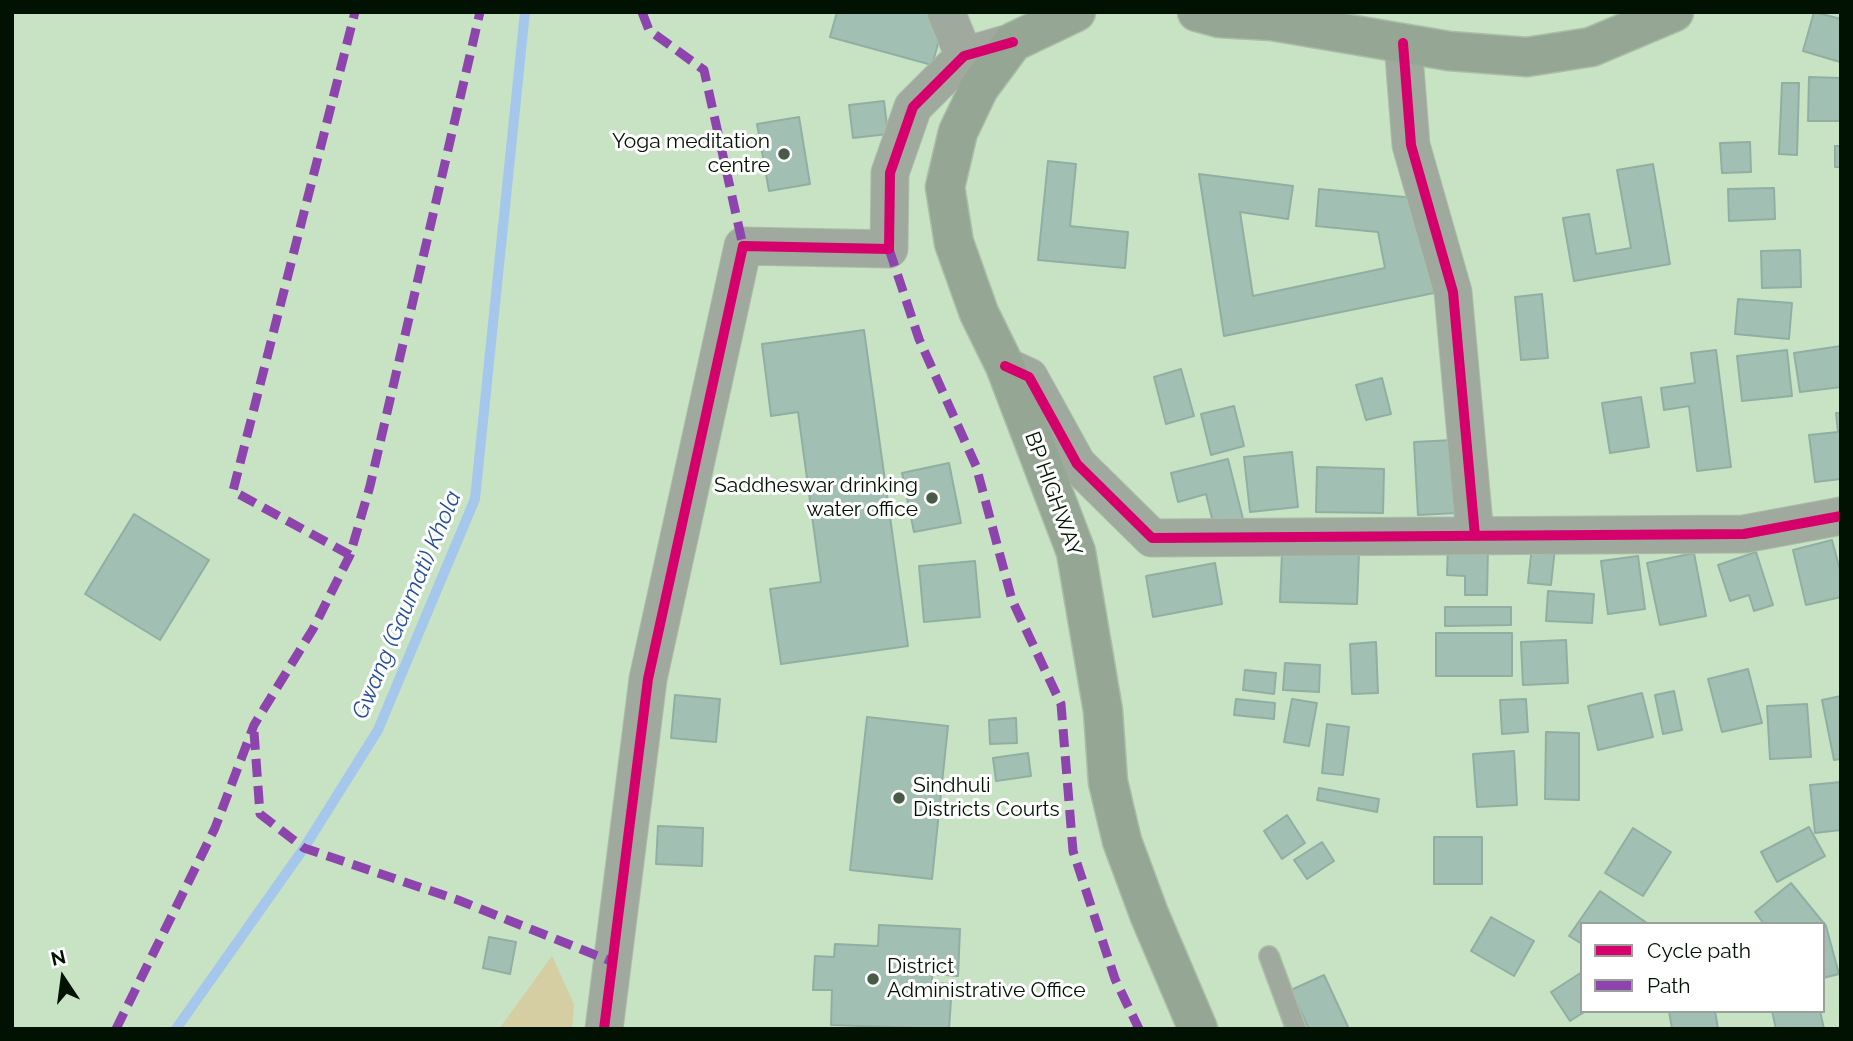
<!DOCTYPE html>
<html>
<head>
<meta charset="utf-8">
<style>
	body { margin:0 }
	#map { position:relative; width:1853px; height:1041px; overflow:hidden; background:#c8e2c4; font-family:Raleway,sans-serif }
	canvas { display:block }
	.frame { position:absolute; inset:0; border:14px solid #021202; pointer-events:none }
	.legend { position:absolute; left:1580px; top:922px; width:245px; height:91px; box-sizing:border-box; background:#fff; border:2px solid #9aa09a; margin:0; padding:9px 12px; list-style:none; font-size:21px; color:#021202 }
	.legend li { display:flex; align-items:center; gap:14px; height:35px }
	.legend b { width:35px; border:2px solid #9aa09a }
	.north { position:absolute; left:28px; top:943px; width:70px; height:70px; -webkit-text-stroke:5px #fff; paint-order:stroke; rotate:347deg; font-size:19px; font-weight:700; line-height:28px; text-align:center; color:#021202 }
	.north::after { content:''; display:block; margin:auto; width:24px; height:32px; background:#021202; clip-path:polygon(50% 0,100% 100%,50% 72%,0 100%) }
</style>
</head>
<body>
<div id="map">
<canvas width="1853" height="1041"></canvas>
<div class="frame"></div>
<ul class="legend">
<li><b style="height:9px;background:#d6006c"></b>Cycle path</li>
<li><b style="height:9px;background:#8e44ad"></b>Path</li>
</ul>
<div class="north">N</div>
</div>
<script>
const g = document.querySelector('canvas').getContext('2d');
g.lineJoin = 'round';
function fill(path, color) { g.fillStyle = color; g.fill(path, 'evenodd'); }
function strokePath(path, color, width, dash) { g.strokeStyle = color; g.lineWidth = width; g.lineCap = dash ? 'butt' : 'round'; g.setLineDash(dash || []); g.stroke(path); }
function write(font, color, halo, rows, align = 'center') {
  g.font = font + ' Raleway,sans-serif'; g.lineWidth = 6; g.setLineDash([]); g.textBaseline = 'middle'; g.strokeStyle = halo; g.fillStyle = color; for (const [text, x, y, turn = 0] of rows) {
    g.save(); g.translate(x, y); g.rotate((+turn || 0) * Math.PI / 180); g.textAlign = isNaN(turn) ? turn : align; if (halo) g.strokeText(text, 0, 0); g.fillText(text, 0, 0); g.restore();
  }
}
const green = new Path2D(`
	M552 956 574 1004 572 1029H499Z`);
const stream = new Path2D(`
	M176 1029 304 848 378 730 475 499 525 12`);
const building = new Path2D(`
	M837 12H947L932 65 830 37Z
	M1814 12 1841 19 1840 62 1803 51Z
	M1809 77 1841 78V121H1808Z
	M1782 83H1799L1797 155 1779 154Z
	M884 101 888 134 853 138 849 105Z
	M799 117 810 184 769 191 757 124Z
	M1750 142 1751 172 1722 173 1720 143Z
	M1835 146H1841V167H1835Z
	M1048 161 1076 164 1070 226 1128 232 1125 268 1038 260Z
	M1653 164 1670 264 1574 281 1563 218 1589 214 1596 254 1631 248 1617 170Z
	M1199 174 1293 186 1288 219 1240 212 1253 296 1385 268 1378 232 1316 226 1319 189 1415 198 1434 293 1224 336Z
	M1774 188 1775 219 1729 221 1728 189Z
	M1800 250 1801 287 1762 288 1761 251Z
	M1542 294 1548 358 1521 360 1515 297Z
	M1738 299 1792 303 1789 339 1735 334Z
	M864 330 908 646 781 664 770 589 821 582 798 412 771 416 762 344Z
	M1841 346V387L1800 392 1794 353Z
	M1716 350 1731 467 1697 471 1689 406 1664 410 1661 388 1695 383 1691 353Z
	M1787 350 1792 396 1742 401 1737 356Z
	M1181 369 1194 416 1166 424 1154 377Z
	M1382 378 1391 414 1366 420 1356 385Z
	M1641 397 1649 447 1610 453 1602 403Z
	M1234 406 1244 446 1211 455 1201 414Z
	M1836 413H1841V479L1815 482 1809 435 1838 432Z
	M1454 440 1457 513 1418 515 1414 442Z
	M1292 452 1298 507 1250 512 1244 457Z
	M1228 459 1243 519 1214 527 1206 494 1178 502 1171 473Z
	M949 463 961 523 914 532 902 473Z
	M1317 467 1384 469 1383 513 1316 512Z
	M134 514 209 560 160 640 85 594Z
	M1832 540 1841 574V597L1806 605 1793 550Z
	M1448 545 1488 546 1487 595H1465V576L1447 575Z
	M1532 546 1555 548 1551 585 1528 583Z
	M1282 552 1359 554 1357 604 1280 602Z
	M1756 552 1773 605 1754 611 1749 595 1730 601 1718 565Z
	M1694 553 1706 616 1660 625 1647 563Z
	M1638 556 1645 609 1608 614 1601 561Z
	M975 561 980 617 924 622 919 566Z
	M1215 563 1222 604 1153 617 1146 576Z
	M1548 591 1594 594 1592 623 1546 621Z
	M1445 607H1511V625L1445 626Z
	M1436 633H1512V676H1436Z
	M1566 640 1568 683 1523 685 1521 642Z
	M1376 642 1378 693 1352 694 1350 644Z
	M1285 663 1320 665 1319 692 1283 690Z
	M1748 669 1762 723 1722 732 1708 679Z
	M1245 670 1276 673 1274 694 1243 690Z
	M1674 691 1682 730 1663 734 1655 695Z
	M1642 693 1653 737 1598 750 1588 706Z
	M675 695 720 699 716 742 671 738Z
	M1841 696V759L1834 760 1822 700Z
	M1236 699 1275 703 1274 719 1234 715Z
	M1292 699 1317 703 1309 746 1284 742Z
	M1526 699 1528 732 1502 734 1500 700Z
	M1807 704 1811 757 1770 759 1767 706Z
	M867 717 948 726 932 879 850 870Z
	M1016 718 1017 743 990 744 989 720Z
	M1327 724 1349 727 1343 775 1322 773Z
	M1546 732 1579 733V800L1545 799Z
	M1514 751 1517 805 1477 807 1473 754Z
	M1028 753 1031 776 996 781 993 758Z
	M1841 782V830L1815 833 1810 785Z
	M1319 788 1379 799 1377 812 1317 800Z
	M1287 815 1305 843 1282 859 1264 831Z
	M658 826 703 828 702 866 656 864Z
	M1809 827 1825 856 1777 882 1761 852Z
	M1633 828 1671 852 1643 896 1605 873Z
	M1434 837H1482V884H1434Z
	M1322 842 1334 861 1307 879 1294 860Z
	M1791 883 1826 926 1839 974 1823 978V924H1764L1755 912Z
	M1600 891 1647 923 1582 924V944L1569 936Z
	M1491 917 1534 941 1514 976 1471 951Z
	M879 925 960 929 958 976 932 974V983L952 984 949 1029 831 1025 832 990H813L815 956 834 957 835 944 878 946Z
	M489 937 516 942 510 974 483 968Z
	M1582 972V1011H1586L1570 1021 1551 992Z
	M1324 975 1349 1029H1309L1291 990Z
	M1669 1011H1715L1718 1029H1672Z
	M1772 1011H1820L1824 1029H1776Z`);
const lane = new Path2D(`
	M1269 956 1296 1029`);
const street = new Path2D(`
	M946 12 964 56
	M1403 43 1411 145 1453 292 1475 536
	M1005 366 1029 377 1077 464 1152 538 1744 534 1841 516
	M604 1029 648 679 743 246 889 249 890 173 913 107 964 56 1013 42`);
const highway = new Path2D(`
	M1076 12 1013 42 979 88 958 132 945 187 954 243 979 313 1005 366 1076 552 1103 711 1108 782 1122 841 1149 914 1198 1029
	M1197 12 1219 18 1272 21 1449 51 1527 57 1591 47 1674 12`);
const quiet = new Path2D(`
	M642 12 649 30 704 70 743 246
	M889 249 919 339 976 466 1012 600 1061 704 1073 851 1115 979 1139 1029
	M350 555 233 491 355 12
	M254 732 260 814 304 848 458 900 613 962
	M116 1029 215 828 254 725 313 629 350 555 370 486 480 12`);
const cycleway = new Path2D(`
	M1403 43 1411 145 1453 292 1475 536
	M1005 366 1029 377 1077 464 1152 538 1744 534 1841 516
	M604 1029 648 679 743 246 889 249 890 173 913 107 964 56 1013 42`);
const markers = [
	[784,154,7,"#475b46"],
	[932,498,7,"#475b46"],
	[899,798,7,"#475b46"],
	[873,979,7,"#475b46"]
];
const poiNames = [
	["Yoga meditation",770,142],
	["centre",770,166],
	["Saddheswar drinking",918,486],
	["water office",918,510],
	["Sindhuli",913,786,"left"],
	["Districts Courts",913,810,"left"],
	["District",887,967,"left"],
	["Administrative Office",887,991,"left"]
];
const streetNames = [
	["BP HIGHWAY",1053,494,70]
];
const waterNames = [
	["Gwang (Gaumati) Khola",407,605,-67]
];
fill(green, '#d4cea2');
strokePath(stream, '#a6c7ec', 10);
fill(building, '#a2bfb3');
strokePath(building, '#90afa2', 2);
strokePath(lane, '#aabea7', 22);
strokePath(street, '#aabea7', 39);
strokePath(highway, '#aabea7', 41);
strokePath(lane, '#9fa99d', 19);
strokePath(street, '#9fa99d', 37);
strokePath(highway, '#96a694', 38);
strokePath(quiet, '#8e44ad', 9, [18, 9]);
strokePath(cycleway, '#d6006c', 10);
for (const [x, y, r, color] of markers) { const dot = new Path2D(); dot.arc(x, y, r, 0, 2 * Math.PI); g.fillStyle = color; g.fill(dot); strokePath(dot, '#fff', 2.5); }
write('21px', '#021202', '#fff', poiNames, 'right');
write('21px', '#021202', '#fff', streetNames);
write('italic 23px', '#264e9a', '#fff', waterNames);
</script>
</body>
</html>
